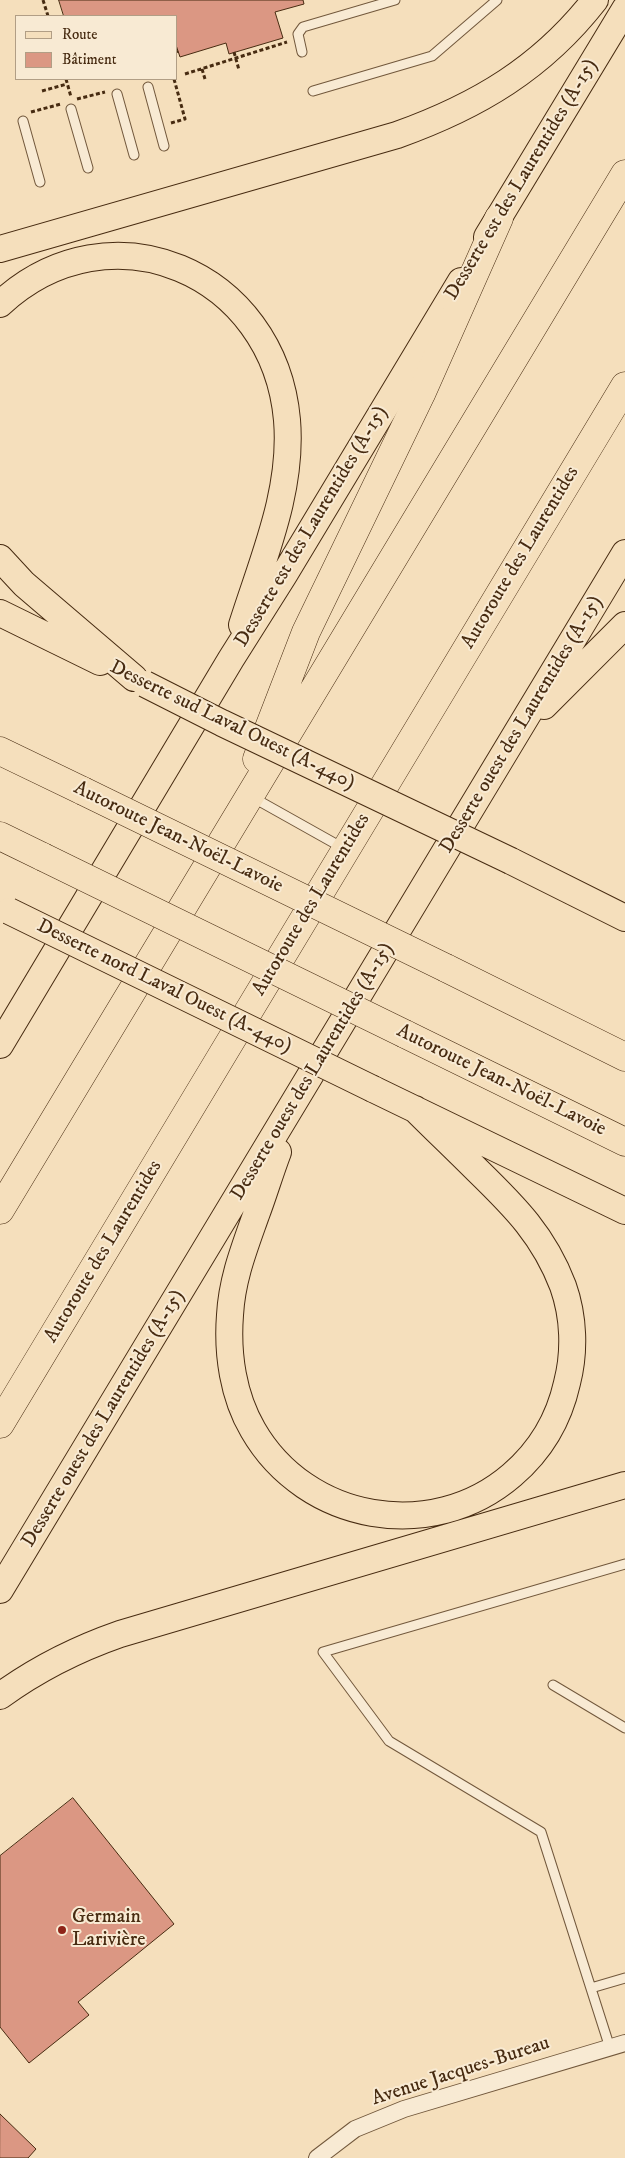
<!DOCTYPE html>
<html>
<head>
<meta charset="utf-8">
<style>
	body { margin:0 }
	#map { position:relative; width:625px; height:2158px; overflow:hidden; background:#f5dfbc; font-family:"IM FELL DW Pica",serif }
	canvas { display:block }
	.legend { position:absolute; left:15px; top:15px; width:162px; height:65px; box-sizing:border-box; background:#f8ead3; border:1px solid #b19e85; margin:0; padding:6px 9px; list-style:none; font-size:15px; color:#472b11 }
	.legend li { display:flex; align-items:center; gap:10px; height:25px }
	.legend b { width:25px; border:1px solid #b19e85 }
</style>
</head>
<body>
<div id="map">
<canvas width="625" height="2158"></canvas>
<ul class="legend">
<li><b style="height:6px;background:#f5dfbc"></b>Route</li>
<li><b style="height:14px;background:#db9783"></b>Bâtiment</li>
</ul>
</div>
<script>
const g = document.querySelector('canvas').getContext('2d');
g.lineJoin = 'round';
function fill(path, color) { g.fillStyle = color; g.fill(path, 'evenodd'); }
function strokePath(path, color, width, dash) { g.strokeStyle = color; g.lineWidth = width; g.lineCap = dash ? 'butt' : 'round'; g.setLineDash(dash || []); g.stroke(path); }
function write(font, color, halo, rows, align = 'center') {
  g.font = font + ' "IM FELL DW Pica",serif'; g.lineWidth = 4; g.setLineDash([]); g.textBaseline = 'middle'; g.strokeStyle = halo; g.fillStyle = color; for (const [text, x, y, turn = 0] of rows) {
    g.save(); g.translate(x, y); g.rotate((+turn || 0) * Math.PI / 180); g.textAlign = isNaN(turn) ? turn : align; if (halo) g.strokeText(text, 0, 0); g.fillText(text, 0, 0); g.restore();
  }
}
const building = new Path2D(`
	M59 0H303L304 4 275 12 283 38 229 54 226 43 180 57 176 45V16H64Z
	M73 1798 174 1924 78 2002 89 2015 29 2063 0 2027V1856Z
	M0 2114 36 2149 28 2158H0Z`);
const path = new Path2D(`
	M43 0 48 16
	M176 52 178 51
	M234 52 239 70
	M202 69 205 79
	M185 74 287 42
	M66 79 71 97
	M42 91 67 84
	M77 99 105 92
	M31 112 61 104
	M171 123 185 119 174 79`);
const service = new Path2D(`
	M302 52 298 34 303 27 395 0
	M148 87 164 146
	M313 91 432 56 497 0
	M117 94 134 155
	M71 109 88 168
	M23 121 40 182
	M252 797 343 848
	M553 1685 625 1728
	M591 1988 625 1978
	M610 2048 541 1832 389 1741 323 1652 625 1564`);
const minor = new Path2D(`
	M317 2158 355 2129 404 2109 625 2043`);
const primary = new Path2D(`
	M487 237 625 9
	M0 249 397 135C478 106 542 68 595 0
	M0 304C110 202 274 272 287 420 293 491 263 558 242 625
	M0 558 24 584 134 678
	M0 613 100 662
	M544 706 625 625
	M511 861 625 918
	M0 1045 231 659 284 575 461 281
	M373 1089 625 1211
	M278 1152C270 1173 264 1194 256 1215 244 1249 232 1279 230 1315 227 1354 233 1396 253 1430 306 1522 432 1544 512 1475 540 1451 559 1419 567 1383 575 1352 574 1317 563 1286 544 1236 515 1207 478 1171 457 1150 436 1130 415 1109
	M0 1590 625 553
	M0 1696C37 1669 77 1649 120 1634L625 1485`);
const motorway = new Path2D(`
	M0 751 83 791
	M257 759 306 632 421 394 499 218
	M0 836 43 857
	M446 968 625 1057
	M405 1034 625 1142
	M0 1210 625 174
	M0 1424 625 386`);
const primaryBridge = new Path2D(`
	M145 684 222 723 511 861
	M9 911 373 1089`);
const motorwayBridge = new Path2D(`
	M83 791 446 968
	M43 857 405 1034`);
const markers = [
	[62,1930,5,"#8f2418"]
];
const streetNames = [
	["Desserte est des Laurentides (A-15)",522,180,-59],
	["Desserte est des Laurentides (A-15)",312,527,-59],
	["Autoroute des Laurentides",521,558,-59],
	["Desserte ouest des Laurentides (A-15)",522,725,-59],
	["Desserte sud Laval Ouest (A-440)",232,726,26],
	["Autoroute Jean-Noël-Lavoie",178,838,26],
	["Autoroute des Laurentides",312,905,-59],
	["Desserte nord Laval Ouest (A-440)",164,987,26],
	["Desserte ouest des Laurentides (A-15)",313,1072,-59],
	["Autoroute Jean-Noël-Lavoie",501,1081,26],
	["Autoroute des Laurentides",104,1252,-59],
	["Desserte ouest des Laurentides (A-15)",104,1419,-59],
	["Avenue Jacques-Bureau",461,2072,-18]
];
const poiNames = [
	["Germain",72,1918],
	["Larivière",72,1941]
];
fill(building, '#db9783');
strokePath(building, '#472b11', 1);
strokePath(service, '#72583c', 11);
strokePath(minor, '#72583c', 18);
strokePath(primary, '#472b11', 28);
strokePath(motorway, '#472b11', 29);
strokePath(path, '#472b11', 3, [4, 2.5]);
strokePath(service, '#f8ead3', 9);
strokePath(minor, '#f8ead3', 16);
strokePath(primary, '#f5dfbc', 26);
strokePath(motorway, '#f5dfbc', 28);
strokePath(primaryBridge, '#472b11', 28, []);
strokePath(motorwayBridge, '#472b11', 29, []);
strokePath(primaryBridge, '#f5dfbc', 26);
strokePath(motorwayBridge, '#f5dfbc', 28);
for (const [x, y, r, color] of markers) { const dot = new Path2D(); dot.arc(x, y, r, 0, 2 * Math.PI); g.fillStyle = color; g.fill(dot); strokePath(dot, '#f8ead3', 2); }
write('20px', '#472b11', '#f8ead3', streetNames);
write('20px', '#472b11', '#f8ead3', poiNames, 'left');
</script>
</body>
</html>
